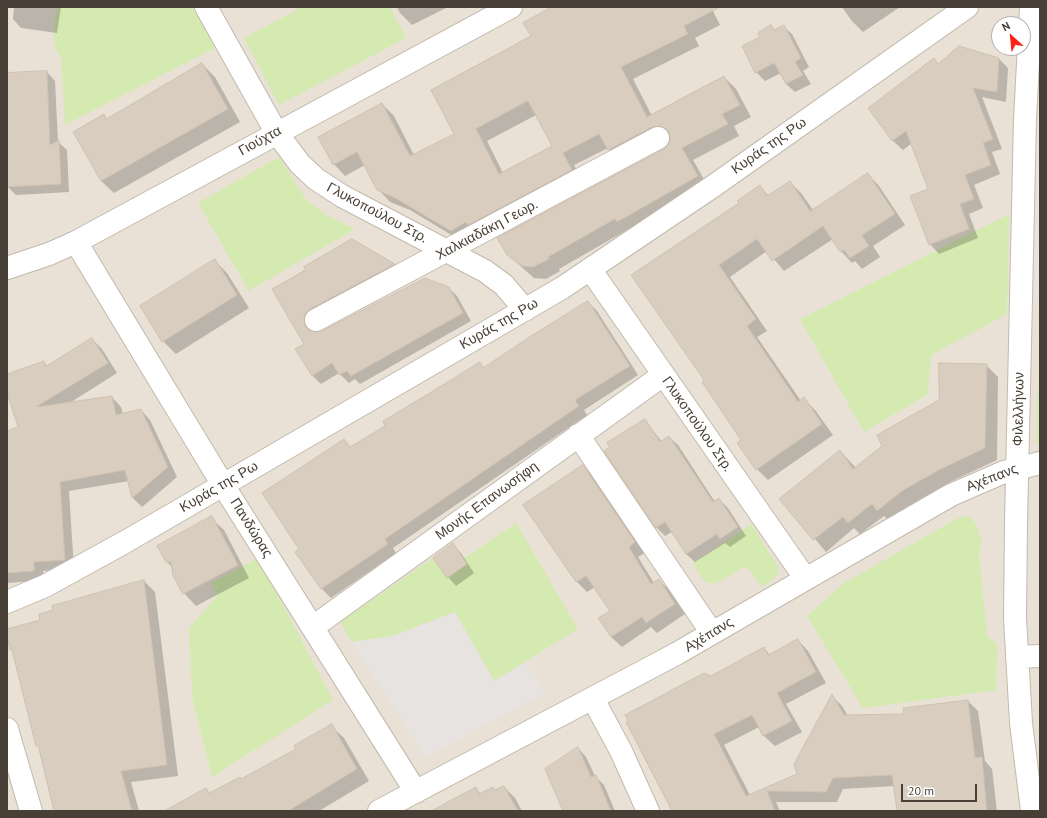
<!DOCTYPE html>
<html>
<head>
<meta charset="utf-8">
<style>
	body { margin:0 }
	#map { position:relative; width:1047px; height:818px; overflow:hidden; background:#f4f0e8; font-family:"PT Sans",sans-serif }
	canvas { display:block }
	.frame { position:absolute; inset:0; border:8px solid #484036; pointer-events:none }
	.north { position:absolute; left:991px; top:16px; width:40px; height:40px; box-sizing:border-box; background:#fff; border:1px solid #b6b3af; border-radius:50%; rotate:333deg; font-size:11px; font-weight:700; line-height:16px; text-align:center; color:#484036 }
	.north::after { content:''; display:block; margin:auto; width:14px; height:18px; background:#ff2115; clip-path:polygon(50% 0,100% 100%,50% 72%,0 100%) }
	.scale { position:absolute; left:901px; top:784px; width:76px; height:18px; box-sizing:border-box; border:2px solid #484036; border-top:0; padding-left:5px; font-size:12px; line-height:14px; white-space:nowrap; color:#484036; -webkit-text-stroke:3px #fff; paint-order:stroke }
</style>
</head>
<body>
<div id="map">
<canvas width="1047" height="818"></canvas>
<div class="frame"></div>
<div class="north">N</div>
<div class="scale">20 m</div>
</div>
<script>
const g = document.querySelector('canvas').getContext('2d');
g.lineJoin = 'round';
function fill(path, color) { g.fillStyle = color; g.fill(path, 'evenodd'); }
function strokePath(path, color, width, dash) { g.strokeStyle = color; g.lineWidth = width; g.lineCap = dash ? 'butt' : 'round'; g.setLineDash(dash || []); g.stroke(path); }
function write(font, color, halo, rows, align = 'center') {
  g.font = font + ' "PT Sans",sans-serif'; g.lineWidth = 3; g.setLineDash([]); g.textBaseline = 'middle'; g.strokeStyle = halo; g.fillStyle = color; for (const [text, x, y, turn = 0] of rows) {
    g.save(); g.translate(x, y); g.rotate((+turn || 0) * Math.PI / 180); g.textAlign = isNaN(turn) ? turn : align; if (halo) g.strokeText(text, 0, 0); g.fillText(text, 0, 0); g.restore();
  }
}
const residential = new Path2D(`
	M7 7H1040V811H7ZM999 24H1023V48H999Z`);
const green = new Path2D(`
	M57 7H194L215 48 65 125 61 57C49 47 56 21 57 7Z
	M302 7H390L406 38 279 105 244 38Z
	M279 157 307 201 326 215 355 229 249 291 198 203Z
	M1009 214 1007 314 931 355 928 394 864 432 800 319Z
	M1040 337V443H1036Z
	M969 516 976 524 982 541 979 555 987 636 997 644 996 690 863 708 807 616 844 583 958 518Z
	M516 523 578 629 494 681 455 612 393 636 352 642 340 622 433 558 447 577 463 559Z
	M751 524 777 565 779 572 774 578 762 587 746 566 715 584 704 581 693 563Z
	M258 558 333 700 212 777 192 697 189 628 217 596 211 583Z`);
const parking = new Path2D(`
	M1040 78V300H1031Z
	M455 612 494 681 526 662 546 693 425 757 352 642 393 636Z`);
const shadow = new Path2D(`
	M14 7H61L57 33 21 28 13 19Z
	M397 7H448L412 25 400 13Z
	M553 7H711L720 25 695 38 699 46 633 79 652 116 724 77 736 89 751 117 734 126 739 136 693 160 709 188 630 233 627 230 559 269 560 271 546 279 534 278 508 255 664 150 669 145 671 137 665 138 621 162 608 148 574 165 583 182 463 242 410 210 390 202 378 189 365 165 345 176 334 164 382 104 394 116 414 155 456 134ZM536 115 553 147 503 173 487 141Z
	M842 7H900L863 32 852 21Z
	M771 26 775 30 783 26 792 34 809 67 803 71 811 84 795 92 786 84 781 73 765 81 756 72 762 37Z
	M998 58 1008 68 1006 102 982 97 1002 149 992 152 1000 174 974 185 983 208 969 214 978 238 939 254 930 244V190L912 143 903 150 893 141 869 108 939 65Z
	M202 64 215 77 240 122 114 193 101 181 104 116 108 120Z
	M47 72 55 81 58 142 67 150 69 192 16 195 7 186V74Z
	M868 174 879 186 905 225 873 246 880 257 862 269 855 261 852 263 841 251 833 239 784 271 767 251 730 277 767 331 757 337 801 401 804 399 815 410 833 435 768 480 757 469 743 440 705 381 633 276 740 203 760 187 769 196 790 182 801 193 813 210Z
	M352 240 395 264 403 272 312 329 313 333 322 332 425 279 448 287 457 296 471 321 360 384 355 379 349 383 339 373 321 384 312 375 305 344 273 290Z
	M214 260 227 273 249 308 176 354 163 341 141 307Z
	M588 302 597 311 638 375 584 410 587 415 393 548 396 553 331 598 322 589 297 552 300 550 344 440 351 448 387 426 479 363 485 369Z
	M92 339 102 349 117 373 68 404 112 397 121 407 123 414 141 410 150 420 177 477 142 507 132 497 129 481 69 491 74 569 43 571 44 580 7 583V432L20 427 7 390V375L44 363 48 366Z
	M986 365 998 377 997 460 952 481 914 503 890 522 884 516 860 534 854 528 826 552 781 499 840 451 856 468Z
	M645 420 662 442 669 437 678 445 715 502 719 499 728 508 746 536 730 547 725 543 695 562 686 554 672 532 665 536 657 528 605 451Z
	M583 466 593 477 645 553 638 557 654 583 659 580 669 590 685 614 657 633 651 627 622 647 611 637V611L595 587 587 592 577 582 525 506Z
	M211 518 224 530 249 578 196 606 184 593 173 568 167 562Z
	M453 545 461 553 474 573 456 586 448 577Z
	M144 581 155 592 178 776 131 782 139 811H57L41 620Z
	M798 640 808 651 826 683 786 704 802 732 775 746 764 736 759 727 724 745 750 795 798 774 832 696 842 706 848 716 905 715 968 701 978 711 985 761 992 769 997 811H898L895 786 843 789 837 802H776L780 811H673L711 677 764 648 770 655Z
	M331 726 344 738 369 781 319 811H190L206 790 210 794 242 780 297 750Z
	M578 748 586 757 595 776 604 785 615 811H564Z
	M504 787 515 798 522 811H440L476 789 481 794 493 788 496 791Z`);
const building = new Path2D(`
	M552 7H720L684 26 688 34 621 67 647 117 724 76 740 105 722 114 728 124 682 148 698 176 617 222 615 219 548 257 549 259 533 267 522 266 507 255 497 238 664 149 668 145 670 139 669 132 665 128 659 126 652 127 608 150 599 134 563 153 572 170 468 225 466 222 451 231 397 199 377 190 357 152 333 165 318 137 382 103 410 156 454 134 431 90 531 36 523 23ZM528 101 552 146 499 174 476 129Z
	M771 25 774 30 784 25 801 58 795 62 803 75 786 84 774 63 755 73 742 46 760 37 758 33Z
	M959 46 999 58 997 92 973 88 993 139 983 143 991 165 965 175 974 199 960 204 969 229 929 245 910 196 928 189 906 131 892 141 868 108 934 58 938 64Z
	M202 63 228 109 101 181 73 132 104 114 106 119Z
	M47 71 50 145 59 140 61 184 7 187V73Z
	M868 173 895 214 862 235 869 246 850 258 844 250 840 252 823 226 772 261 757 239 719 265 756 319 747 326 798 402 804 397 822 424 756 470 737 443 741 440 702 382 704 380 631 275 739 203 737 201 760 185 767 196 790 181 810 211Z
	M352 239 395 264 310 309 305 314 304 319 305 326 309 330 315 332 322 331 425 278 449 287 463 313 351 376 347 371 339 375 332 363 312 376 295 349 304 344 272 289 306 270 304 267Z
	M215 259 237 295 162 342 140 306Z
	M588 301 630 366 575 400 579 406 385 539 388 544 321 589 295 552 299 549 262 493 344 439 350 447 385 426 383 421 428 394 480 362 483 368 531 336Z
	M92 338 108 363 36 407 112 396 116 415 141 409 168 467 132 498 125 470 60 482 65 560 34 562V571L7 573V431L18 427 7 393V374L44 361 46 366Z
	M939 363 987 364 985 448 939 470 902 491 877 511 872 504 848 523 843 517 813 540 779 499 840 450 853 469 882 446 877 435 939 400Z
	M645 419 660 442 669 436 713 502 719 498 738 527 720 539 717 534 686 554 665 522 656 528 604 451 610 447 607 443Z
	M583 465 635 542 629 547 651 584 659 579 675 604 646 623 642 617 611 637 598 618 610 611 586 576 576 582 523 505Z
	M212 516 238 565 183 594 173 576 171 562H166L157 546Z
	M453 543 467 564 447 578 433 558Z
	M144 580 167 765 121 771 132 811H54L38 745 36 746 12 650H10L7 637V629L40 620 39 614 53 610 52 606Z
	M798 639 816 672 777 693 792 721 763 736 752 715 714 734 746 796 797 774 794 764 832 694 844 715 904 714 903 708 968 700 975 758 982 757 987 811H897L892 775 833 778 826 792 767 791 775 811H672L626 722 628 721 625 715 704 673 711 676 764 647 768 655Z
	M332 724 357 769 288 811H164L206 788 209 793 240 777 241 779 296 749 294 746Z
	M578 747 591 777 596 775 611 811H563L545 769Z
	M504 786 518 811H431L476 787 479 794 493 787 495 790Z`);
const minor = new Path2D(`
	M206 7 276 132 300 164 316 179 342 196 485 271 504 285 525 310
	M1031 7 1025 119 1016 522 1015 618 1021 723 1032 811
	M76 242 223 485 416 792
	M7 268 49 254 76 242 511 7
	M590 269 805 578
	M316 320 658 138
	M578 435 712 633
	M7 602 45 586 125 542 562 288 712 187 967 7
	M313 627 663 375
	M1017 657 1040 656
	M593 699 621 751 648 811
	M7 729 31 811
	M379 811 676 654 951 495 1004 472 1040 463`);
const streetNames = [
	["Γιούχτα",260,141,-29],
	["Κυράς της Ρω",769,146,-35],
	["Γλυκοπούλου Στρ.",377,213,28],
	["Χαλκιαδάκη Γεωρ.",487,230,-28],
	["Κυράς της Ρω",499,324,-30],
	["Φιλελλήνων",1019,409,-89],
	["Γλυκοπούλου Στρ.",697,424,55],
	["Αχέπανς",992,478,-21],
	["Κυράς της Ρω",219,487,-30],
	["Μονής Επανωσήφη",487,501,-36],
	["Πανδώρας",251,528,58],
	["Αχέπανς",709,635,-31]
];
fill(residential, '#e9e1d6');
fill(green, '#d5eab0');
fill(parking, '#e6e3e0');
fill(shadow, '#0003');
fill(building, '#d9cdc0');
strokePath(building, '#d1c1b0', 1);
strokePath(minor, '#c3b9ad', 24);
strokePath(minor, '#fff', 22);
write('14px', '#484036', '#fff', streetNames);
</script>
</body>
</html>
